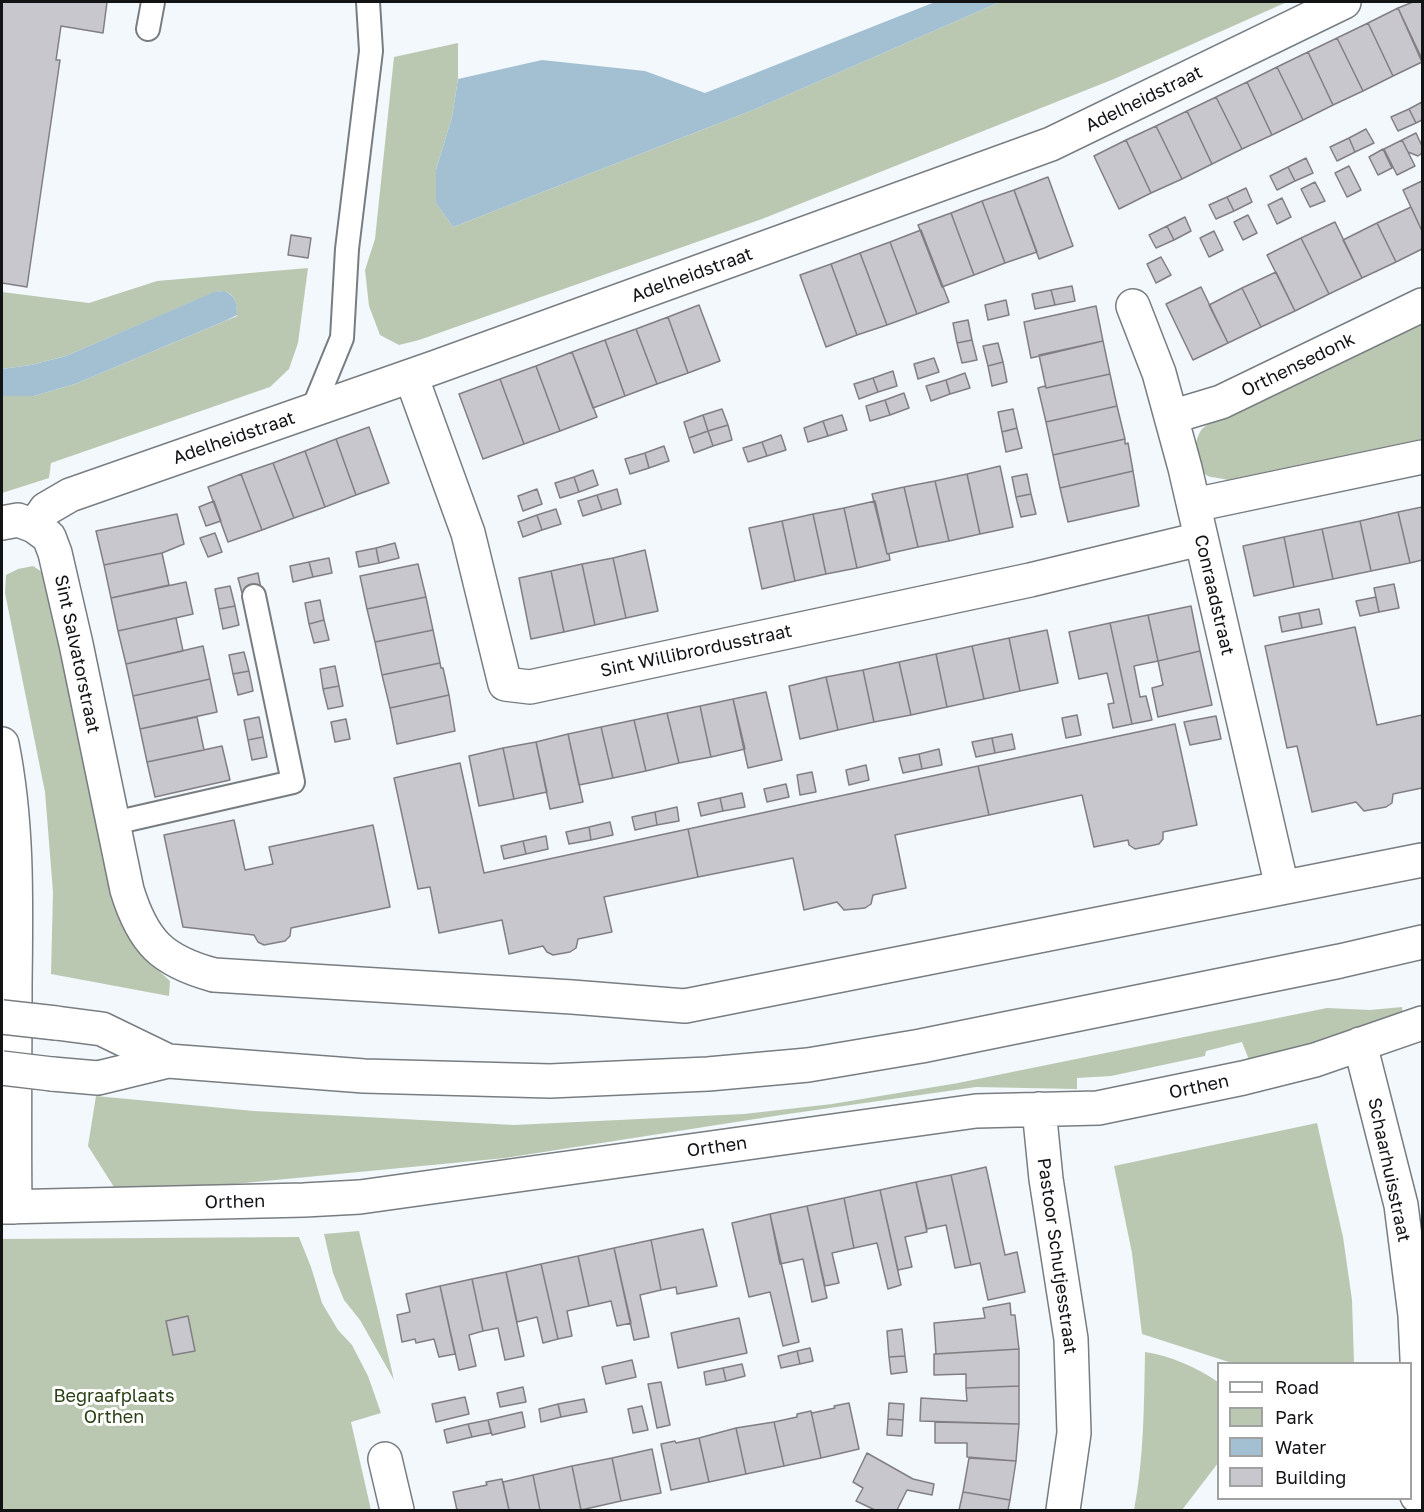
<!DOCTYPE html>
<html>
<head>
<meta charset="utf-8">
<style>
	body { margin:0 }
	#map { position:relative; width:1424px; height:1512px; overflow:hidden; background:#f2f8fc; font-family:"Golos Text",sans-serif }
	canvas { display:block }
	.frame { position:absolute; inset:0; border:3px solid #111315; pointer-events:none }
	.legend { position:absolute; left:1217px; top:1362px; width:195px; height:138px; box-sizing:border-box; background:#fff; border:2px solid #a0a1a1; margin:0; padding:8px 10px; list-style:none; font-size:18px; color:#111315 }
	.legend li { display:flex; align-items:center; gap:12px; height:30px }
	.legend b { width:30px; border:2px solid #a0a1a1 }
</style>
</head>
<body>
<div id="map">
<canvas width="1424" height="1512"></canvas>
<div class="frame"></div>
<ul class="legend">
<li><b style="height:8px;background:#fff"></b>Road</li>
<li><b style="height:16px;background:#bbc8b1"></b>Park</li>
<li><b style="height:16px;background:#a2c0d2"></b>Water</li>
<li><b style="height:16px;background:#c8c7cd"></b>Building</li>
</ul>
</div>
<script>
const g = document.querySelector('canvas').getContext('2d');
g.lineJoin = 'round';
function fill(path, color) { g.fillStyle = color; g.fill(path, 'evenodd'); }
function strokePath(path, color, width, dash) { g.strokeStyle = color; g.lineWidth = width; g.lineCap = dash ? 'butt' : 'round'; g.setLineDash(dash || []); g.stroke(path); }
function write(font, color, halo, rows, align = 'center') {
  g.font = font + ' "Golos Text",sans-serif'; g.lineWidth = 6; g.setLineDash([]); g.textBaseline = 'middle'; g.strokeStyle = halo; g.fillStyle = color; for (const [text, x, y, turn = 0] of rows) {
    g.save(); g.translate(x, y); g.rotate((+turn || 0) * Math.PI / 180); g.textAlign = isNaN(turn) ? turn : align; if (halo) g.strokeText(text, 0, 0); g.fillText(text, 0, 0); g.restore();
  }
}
const green = new Path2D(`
	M1000 2H1287L1114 79 762 219 419 340 399 345 380 335 369 306 365 270 375 239 394 57 458 43V79L452 117 436 170V203L453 227 753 110Z
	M308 268 298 343 289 369 270 387 51 463 49 478 2 493V396H34L75 384 237 316C237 299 233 289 215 292L66 356 31 365 2 369V292L89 303 157 281Z
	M1422 319V439L1227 480C1222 478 1213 478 1208 476 1193 468 1192 442 1202 429 1205 426 1210 423 1213 421Z
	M33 566 45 574 119 915 136 950 170 981 169 996 51 974 53 892 45 792 5 593 6 575 18 569Z
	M1402 1007 1403 1014 1319 1043 1249 1060 1242 1042 1206 1051 1205 1056 1111 1076 1077 1078V1089L976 1087 781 1115 505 1158 119 1195 88 1146 96 1096 254 1111 514 1125 744 1114 832 1104 958 1083 1327 1008 1370 1010Z
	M1317 1123 1343 1237 1352 1300 1354 1363H1232L1142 1334 1132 1253 1114 1166Z
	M359 1231 394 1380 360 1320 344 1300 333 1273 324 1234Z
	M299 1237 311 1267 322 1303 338 1330 352 1345 368 1376 381 1413 351 1422 371 1510H2V1239Z
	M1145 1352C1171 1356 1196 1367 1218 1382V1463L1182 1510H1134C1144 1458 1144 1405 1145 1352Z`);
const water = new Path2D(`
	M935 2H1000L753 110 453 227 436 203V170L452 117 458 79 542 60 645 71 705 93Z
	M224 291C236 296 237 303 237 315L225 321 75 384 34 396H2V369L31 365 66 356 214 292Z`);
const building = new Path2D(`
	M2 2H107L103 33 61 26 56 60H60L27 287 2 283Z
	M1413 2H1422V59L1398 8Z
	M1398 8 1422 62 1393 76 1368 23Z
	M1368 23 1393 76 1363 91 1337 38Z
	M1337 38 1363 91 1333 105 1308 52Z
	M1308 52 1333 105 1303 120 1277 67Z
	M1277 67 1303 120 1272 135 1247 82Z
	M1247 82 1272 135 1242 149 1216 97Z
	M1216 97 1242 149 1212 164 1187 111Z
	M1422 102V120L1416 123 1409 109Z
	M1409 109 1416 123 1398 131 1391 117Z
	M1187 111 1212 164 1182 179 1156 126Z
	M1156 126 1182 179 1151 193 1126 140Z
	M1366 129 1374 143 1355 152 1349 138Z
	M1416 133 1422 146V153L1418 156 1408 152 1402 140Z
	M1349 138 1355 152 1337 161 1330 147Z
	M1126 140 1151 193 1119 209 1094 156Z
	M1402 140 1415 166 1397 175 1384 149Z
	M1383 149 1392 168 1378 175 1369 157Z
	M1306 158 1313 173 1295 181 1288 167Z
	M1349 166 1361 190 1347 197 1335 173Z
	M1288 167 1295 181 1277 190 1270 176Z
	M1048 177 1073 246 1039 259 1014 190Z
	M1422 181V231L1403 190Z
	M1315 182 1325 201 1310 207 1301 189Z
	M1246 188 1252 202 1234 211 1227 197Z
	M1014 190 1037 252 1005 263 982 201Z
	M1227 197 1234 211 1216 219 1209 205Z
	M1282 198 1291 217 1277 224 1268 205Z
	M982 201 1005 263 974 275 951 213Z
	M1411 207 1422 231V249L1396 262 1377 223Z
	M951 213 974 275 942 287 918 225Z
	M1248 215 1257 233 1243 240 1234 222Z
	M1185 217 1191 231 1174 240 1167 226Z
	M1335 222 1362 278 1329 294 1301 238Z
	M1377 223 1396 262 1362 278 1343 240Z
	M1167 226 1174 240 1156 248 1149 235Z
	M921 230 949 302 917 314 890 242Z
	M1214 231 1223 250 1209 257 1200 238Z
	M291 235 311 238 308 258 288 255Z
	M1301 238 1329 294 1295 311 1267 255Z
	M890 242 917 314 887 325 860 253Z
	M860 253 887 325 857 335 831 264Z
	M1161 257 1171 275 1156 283 1147 264Z
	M831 264 857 335 826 347 800 275Z
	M1276 272 1295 311 1261 327 1242 288Z
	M1072 286 1075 301 1055 305 1051 290Z
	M1201 287 1228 343 1193 360 1166 304Z
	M1242 288 1261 327 1228 343 1209 305Z
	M1051 290 1055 305 1035 309 1032 294Z
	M1006 300 1009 315 988 320 985 305Z
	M699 305 720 361 688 373 668 317Z
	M1096 306 1103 341 1031 358 1024 322Z
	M668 317 688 373 657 384 636 329Z
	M968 320 972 340 957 343 953 323Z
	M636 329 657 384 625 396 605 340Z
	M605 340 625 396 593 408 572 352Z
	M972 340 977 360 962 363 957 343Z
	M1103 341 1110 374 1046 388 1039 355Z
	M998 343 1003 362 988 366 983 346Z
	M572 352 597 417 560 431 536 366Z
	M934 358 939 372 918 379 914 364Z
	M1003 362 1007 382 992 386 988 366Z
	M536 366 560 431 524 444 500 379Z
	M893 371 897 386 878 392 873 378Z
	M965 373 970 388 950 394 946 380Z
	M1110 374 1117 406 1046 422 1038 388 1045 386 1046 388Z
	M873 378 878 392 859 399 854 384Z
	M500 379 524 444 483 459 459 394Z
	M946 380 950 394 931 401 926 386Z
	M904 393 909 408 890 415 885 400Z
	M885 400 890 415 870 421 866 406Z
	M1117 406 1125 439 1053 455 1046 422Z
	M722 409 728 425 708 431 703 415Z
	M1013 409 1017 428 1002 432 998 412Z
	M703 415 708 431 689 438 684 422Z
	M842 415 847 430 828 436 823 421Z
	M823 421 828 436 808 442 804 428Z
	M728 425 732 440 713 446 708 431Z
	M369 427 389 483 356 495 336 439Z
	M1017 428 1022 448 1006 452 1002 432Z
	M708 431 713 446 694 453 689 438Z
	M781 435 786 450 767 456 762 442Z
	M336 439 356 495 325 507 305 451Z
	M1125 439V444L1128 443 1133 471 1060 488 1053 455Z
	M762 442 767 456 748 462 743 448Z
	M664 446 669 461 649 468 645 453Z
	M305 451 325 507 294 518 273 463Z
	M645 453 649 468 630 474 625 459Z
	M273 463 294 518 262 530 241 474Z
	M1000 466 1013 527 980 534 967 474Z
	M593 470 598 485 579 492 574 477Z
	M1133 471 1139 506 1068 522 1060 488Z
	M241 474 262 530 228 542 208 487Z
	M967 474 980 534 949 541 935 481Z
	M1027 474 1031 494 1016 497 1012 477Z
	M574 477 579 492 560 498 555 483Z
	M935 481 949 541 918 547 904 487Z
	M904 487 918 547 887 554 872 494Z
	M537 489 542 504 523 511 518 496Z
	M617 489 621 504 602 510 597 495Z
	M1031 494 1036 514 1021 517 1016 497Z
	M597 495 602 510 583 516 578 501Z
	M214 501 221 521 206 526 199 507Z
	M875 501 887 554H889L890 560 857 568 844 508Z
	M1422 507V560L1410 563 1398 512Z
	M844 508 857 568 826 574 813 514Z
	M556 509 561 524 542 530 537 515Z
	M1398 512 1410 563 1371 571 1360 521Z
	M177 514 184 544 162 553 104 565 96 531Z
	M813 514 826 574 795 581 782 521Z
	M537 515 542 530 523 537 518 522Z
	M782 521 795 581 762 589 749 528Z
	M1360 521 1371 571 1333 579 1322 529Z
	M1322 529 1333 579 1294 587 1284 537Z
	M215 533 222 552 208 557 200 538Z
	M1284 537 1294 587 1254 596 1243 546Z
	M395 543 399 558 379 563 376 548Z
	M376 548 379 563 359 567 356 552Z
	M645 550 658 611 626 618 613 558Z
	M162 553 169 585 111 598 104 565Z
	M329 558 332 573 313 577 309 562Z
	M613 558 626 618 595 625 582 564Z
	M309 562 313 577 293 582 290 566Z
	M418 564 426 597 367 609 360 576Z
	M582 564 595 625 564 632 551 571Z
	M551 571 564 632 531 639 519 578Z
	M258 573 261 589 242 593 238 578Z
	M186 582 193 614 118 631 111 598Z
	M1394 584 1399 608 1379 612 1374 588Z
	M230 586 235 606 219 609 215 589Z
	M426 597 433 630 375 642 367 609Z
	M1376 597 1379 612 1360 616 1356 601Z
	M320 600 324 620 309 624 305 603Z
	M235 606 239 625 223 629 219 609Z
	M1191 606 1200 651 1158 661 1148 615Z
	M1319 609 1322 624 1302 628 1299 613Z
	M1299 613 1302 628 1282 632 1279 617Z
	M1148 615 1158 661 1134 666 1140 697 1146 696 1152 720 1132 724 1110 623Z
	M176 618 183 651 126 664 118 631Z
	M324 620 329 640 314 643 309 624Z
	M1110 623 1132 724 1113 728 1108 704 1114 703 1107 673 1079 679 1069 632Z
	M1355 627 1377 725 1422 715V788L1393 794 1392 803 1386 807 1364 811 1356 802 1312 812 1297 746 1287 748 1265 646Z
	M433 630 440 663 382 675 375 642Z
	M1047 630 1058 683 1020 691 1009 638Z
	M1009 638 1020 691 984 699 972 646Z
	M203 646 210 679 133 696 126 664Z
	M972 646 984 699 947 707 936 654Z
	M1200 651 1212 705 1158 717 1152 688 1163 685 1158 661Z
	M244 652 249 671 233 674 229 655Z
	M936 654 947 707 911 715 899 662Z
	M899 662 911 715 874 722 863 670Z
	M440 663 441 668H443L449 695 390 708 382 675Z
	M335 666 339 686 323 689 320 669Z
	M863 670 874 722 838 730 826 677Z
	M249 671 253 691 238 695 233 674Z
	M826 677 838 730 800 739 789 686Z
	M210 679 217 712 140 729 133 696Z
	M339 686 343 706 328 709 323 689Z
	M766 692 782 760 748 768 733 699Z
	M449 695 455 731 397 744 390 708Z
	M733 699 745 749 711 757 700 706Z
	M700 706 711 757 679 763 667 713Z
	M667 713 679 763 646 771 634 720Z
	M1077 715 1081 735 1066 738 1062 718Z
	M1216 716 1221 739 1190 745 1184 722Z
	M197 717 204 750 147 762 140 729Z
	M259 717 263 737 248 740 244 720Z
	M346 719 350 739 335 742 331 722Z
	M634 720 646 771 613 778 601 727Z
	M1175 724 1197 825 1163 832V839L1159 844 1135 849 1129 845 1128 840 1094 847 1082 795 989 815 978 766Z
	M601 727 613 778 579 785 568 734Z
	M568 734 583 802 550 809 536 742Z
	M1012 734 1015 749 995 753 992 738Z
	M263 737 267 757 252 760 248 740Z
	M992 738 995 753 976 757 972 742Z
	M536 742 547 792 514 799 503 748Z
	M222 746 230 780 155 797 147 762Z
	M503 748 514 799 479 806 469 756Z
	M939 749 942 765 922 769 919 754Z
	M919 754 922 769 903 773 899 758Z
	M460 763 484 873 688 829 698 877 604 897 612 932 578 939 576 948 570 952 553 955 547 952 543 946 509 954 502 920 439 933 430 887 418 889 394 778Z
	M866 765 869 780 849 785 846 770Z
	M978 766 989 815 895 835 906 888 873 895 871 904 865 908 844 910 837 902 804 910 793 858 698 877 688 829Z
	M812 772 816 792 800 795 797 775Z
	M786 784 789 797 767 802 764 789Z
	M742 793 745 807 723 811 720 798Z
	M720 798 723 811 701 816 698 803Z
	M677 807 679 821 657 825 655 812Z
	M655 812 657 825 635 830 632 817Z
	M234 820 245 870 273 864 269 847 373 825 390 907 291 928 290 936 285 941 264 945 258 942 254 935 183 927 164 835Z
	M610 822 613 835 591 840 589 827Z
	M589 827 591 840 569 844 566 832Z
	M546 836 548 849 526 854 523 841Z
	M523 841 526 854 504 859 501 846Z
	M986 1167 1005 1255 1017 1252 1025 1292 988 1300 980 1263 971 1265 951 1175Z
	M951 1175 971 1265 955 1268 946 1225 927 1229 916 1182Z
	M916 1182 927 1232 905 1237 912 1267 898 1270 880 1190Z
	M880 1190 901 1285 888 1289 877 1243 854 1248 844 1198Z
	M844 1198 854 1248 832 1253 839 1283 825 1286 807 1206Z
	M807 1206 827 1298 812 1302 803 1259 780 1264 770 1214Z
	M770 1214 799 1342 783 1346 770 1292 749 1297 732 1223Z
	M703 1229 717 1286 677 1294 676 1287 661 1290 651 1240Z
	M651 1240 661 1290 640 1295 649 1337 634 1340 614 1248Z
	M614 1248 631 1323 617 1326 611 1301 589 1306 578 1256Z
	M578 1256 589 1306 567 1311 572 1336 558 1339 541 1264Z
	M541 1264 558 1339 543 1343 537 1317 517 1322 506 1272Z
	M506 1272 524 1356 505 1360 498 1328 483 1331 472 1279Z
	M472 1279 483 1331 469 1335 476 1366 459 1370 440 1286Z
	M440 1286 455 1354 439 1357 434 1339 416 1343 415 1339 402 1342 397 1315 410 1312 406 1294Z
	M1010 1303 1011 1315H1015L1019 1349 936 1354 934 1323 985 1318 983 1308Z
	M188 1316 195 1351 173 1355 166 1321Z
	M739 1318 747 1353 678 1368 671 1333Z
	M902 1329 905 1356 889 1357 887 1331Z
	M810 1348 813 1361 800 1364 797 1351Z
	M1019 1349V1386L966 1388V1374L934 1375V1354Z
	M797 1351 800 1364 781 1368 778 1356Z
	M905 1356 907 1372 891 1374 889 1357Z
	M632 1360 636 1377 606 1384 602 1367Z
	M742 1364 745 1376 726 1381 723 1368Z
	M723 1368 726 1381 706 1385 704 1372Z
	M661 1382 670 1425 657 1428 648 1384Z
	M1019 1386V1424L920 1421 921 1398 967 1401 966 1388Z
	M523 1387 526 1402 500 1407 497 1393Z
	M465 1397 469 1414 436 1422 432 1404Z
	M584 1399 587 1412 561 1417 558 1404Z
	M849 1403 859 1449 821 1458 811 1411 812 1413 835 1408 834 1406Z
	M889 1403 904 1404 903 1420 888 1419Z
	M558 1404 561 1417 541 1422 539 1409Z
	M642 1406 648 1430 633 1433 628 1409Z
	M811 1411 821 1458 784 1466 774 1422 797 1417V1414Z
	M522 1412 525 1427 492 1435 488 1420Z
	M888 1419 903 1420 902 1436 887 1435Z
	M488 1420 491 1433 472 1437 468 1424Z
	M774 1422 784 1466 746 1474 736 1428Z
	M935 1422 1019 1424 1016 1461 967 1457V1443H935Z
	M468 1424 472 1437 447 1443 444 1430Z
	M736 1428 746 1474 709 1482 699 1438Z
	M699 1438 709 1482 671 1490 661 1444 675 1441 676 1443Z
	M652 1449 661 1493 621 1501 612 1458Z
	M867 1453 913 1479 934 1484 932 1495 907 1490 897 1510H875L856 1501 863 1488 853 1482Z
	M612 1458 621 1501 581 1510 572 1466Z
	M969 1458 1016 1461 1010 1500 963 1492Z
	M572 1466 581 1510H540L533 1475Z
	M533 1475 540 1510H509L503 1482Z
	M502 1479 509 1510H457L453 1492 487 1485 486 1482Z
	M963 1492 1010 1500 1008 1510H959Z`);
const service = new Path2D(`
	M148 29 153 2
	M312 411 342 338 347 249 371 51 368 2
	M114 823 293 782 254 596`);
const minor = new Path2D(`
	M1133 306 1159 373 1185 468 1282 887
	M411 376 468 533 505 684 530 687 1030 580 1200 539
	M1171 417 1221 402 1422 305
	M1194 505 1422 457
	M2 523 18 520 34 526 49 537 55 553 76 644 127 890C143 942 162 961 214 975L572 997 685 1006 1422 860
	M34 526 46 509 70 495 436 367 1051 144 1344 2
	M2 744C18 824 16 903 15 984 15 1059 14 1133 15 1207
	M1360 1044 1401 1205 1415 1315 1419 1401 1417 1496 1422 1498
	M1039 1109 1046 1179 1071 1339 1074 1433 1063 1510
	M2 1207 304 1200 360 1197 976 1111 1098 1108 1243 1078 1315 1060 1422 1023
	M385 1459 397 1510`);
const secondary = new Path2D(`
	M56 1023 102 1029 168 1061
	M52 1074 98 1078 168 1061 364 1076 550 1081 708 1074 808 1065 921 1046 1340 961 1422 942`);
const secondaryBridge = new Path2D(`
	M2 1017 56 1023
	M2 1068 52 1074`);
const streetNames = [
	["Adelheidstraat",1144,99,-26],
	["Adelheidstraat",692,275,-20],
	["Orthensedonk",1298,365,-26],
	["Adelheidstraat",234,438,-19],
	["Conraadstraat",1214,595,77],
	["Sint Willibrordusstraat",696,651,-12],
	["Sint Salvatorstraat",77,654,78],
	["Orthen",1199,1087,-12],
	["Orthen",717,1147,-8],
	["Schaarhuisstraat",1389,1170,78],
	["Orthen",235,1202,-1],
	["Pastoor Schutjesstraat",1057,1256,82]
];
const parkNames = [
	["Begraafplaats",114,1396],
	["Orthen",114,1417]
];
fill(green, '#bbc8b1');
fill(water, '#a2c0d2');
fill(building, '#c8c7cd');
strokePath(building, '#817f84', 1.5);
strokePath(service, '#787d81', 26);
strokePath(minor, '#787d81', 36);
strokePath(secondary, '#787d81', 36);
strokePath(service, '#fff', 22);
strokePath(minor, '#fff', 33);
strokePath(secondary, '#fff', 33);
strokePath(secondaryBridge, '#787d81', 36, []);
strokePath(secondaryBridge, '#fff', 33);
write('18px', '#111315', '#fff', streetNames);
write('18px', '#2b4016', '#fff', parkNames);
</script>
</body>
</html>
